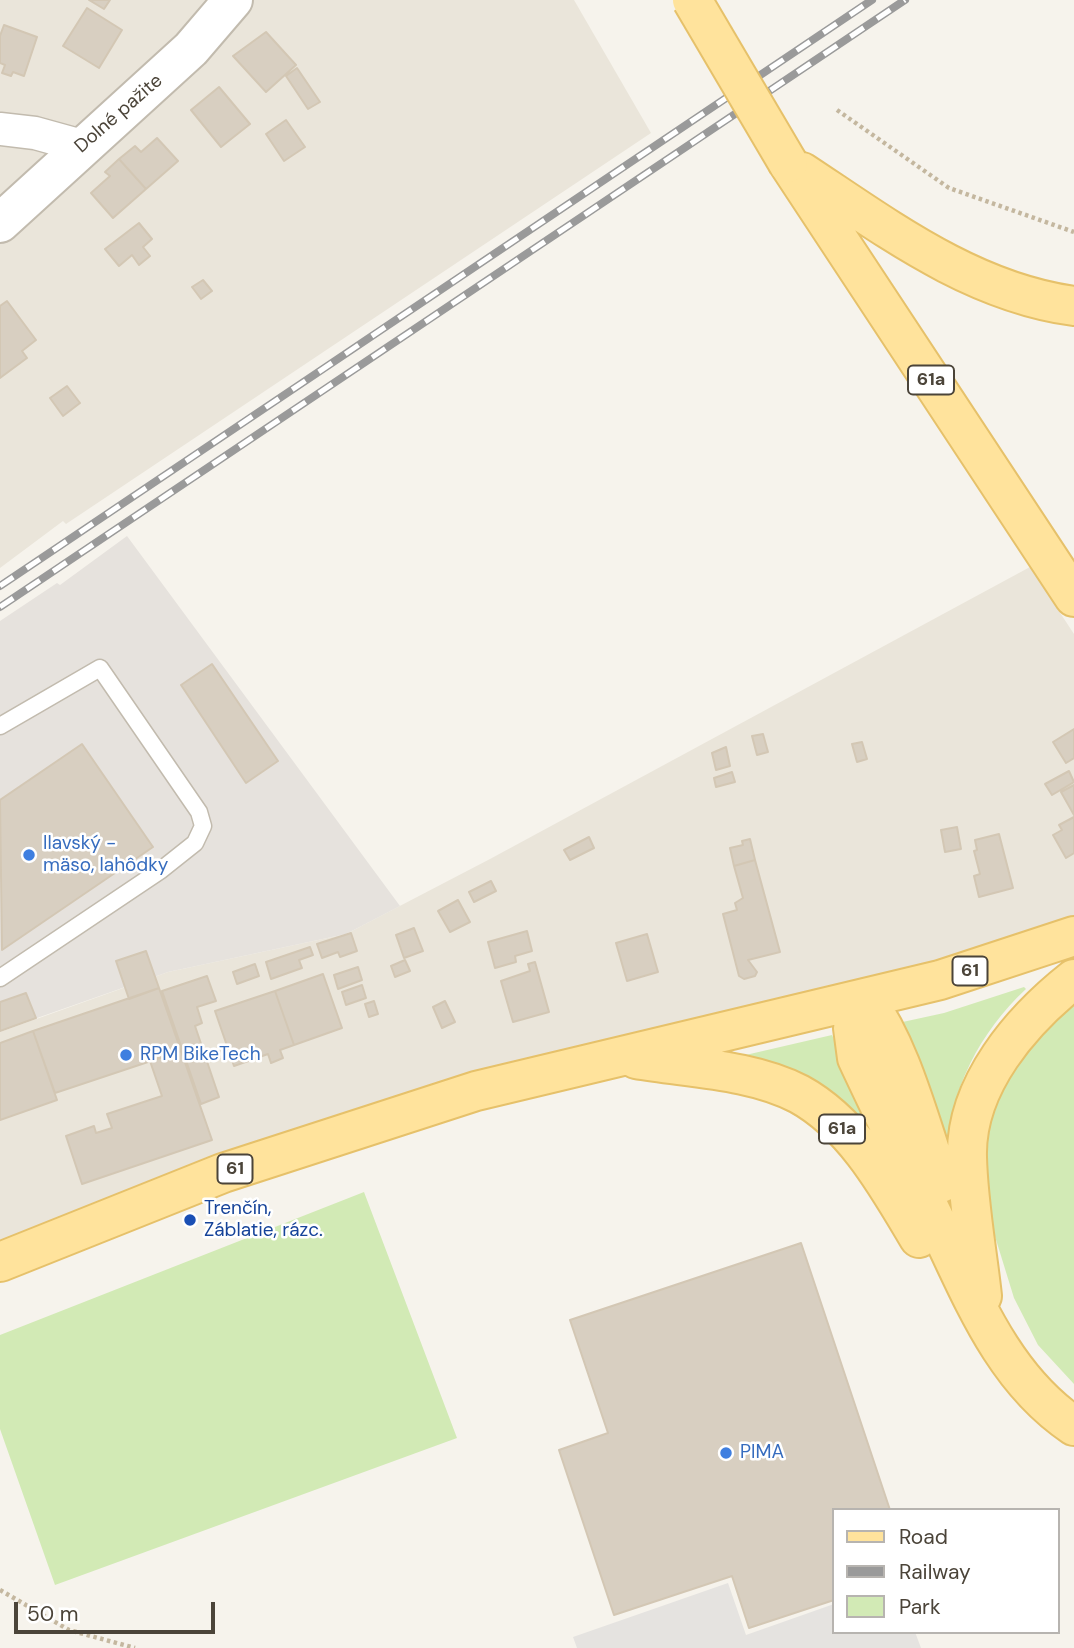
<!DOCTYPE html>
<html>
<head>
<meta charset="utf-8">
<style>
	body { margin:0 }
	#map { position:relative; width:1074px; height:1648px; overflow:hidden; background:#f6f3ec; font-family:"DM Sans",sans-serif }
	canvas { display:block }
	.legend { position:absolute; left:832px; top:1508px; width:228px; height:126px; box-sizing:border-box; background:#fff; border:2px solid #b7b4b0; margin:0; padding:9px 12px; list-style:none; font-size:21px; color:#4b4439 }
	.legend li { display:flex; align-items:center; gap:14px; height:35px }
	.legend b { width:35px; border:2px solid #b7b4b0 }
	.scale { position:absolute; left:14px; top:1602px; width:201px; height:32px; box-sizing:border-box; border:4px solid #4b4439; border-top:0; padding-left:9px; font-size:21px; line-height:24px; white-space:nowrap; color:#4b4439; -webkit-text-stroke:5px #fff; paint-order:stroke }
</style>
</head>
<body>
<div id="map">
<canvas width="1074" height="1648"></canvas>
<ul class="legend">
<li><b style="height:9px;background:#ffe39c"></b>Road</li>
<li><b style="height:9px;background:#9a9a9a"></b>Railway</li>
<li><b style="height:19px;background:#d2eab5"></b>Park</li>
</ul>
<div class="scale">50 m</div>
</div>
<script>
const g = document.querySelector('canvas').getContext('2d');
g.lineJoin = 'round';
function fill(path, color) { g.fillStyle = color; g.fill(path, 'evenodd'); }
function strokePath(path, color, width, dash) { g.strokeStyle = color; g.lineWidth = width; g.lineCap = dash ? 'butt' : 'round'; g.setLineDash(dash || []); g.stroke(path); }
function write(font, color, halo, rows, align = 'center') {
  g.font = font + ' "DM Sans",sans-serif'; g.lineWidth = 5; g.setLineDash([]); g.textBaseline = 'middle'; g.strokeStyle = halo; g.fillStyle = color; for (const [text, x, y, turn = 0] of rows) {
    g.save(); g.translate(x, y); g.rotate((+turn || 0) * Math.PI / 180); g.textAlign = isNaN(turn) ? turn : align; if (halo) g.strokeText(text, 0, 0); g.fillText(text, 0, 0); g.restore();
  }
}
const residential = new Path2D(`
	M0 0H574L651 133 66 524 63 521 0 568Z
	M1030 567 1074 634V916L927 967 0 1251V1032L168 972 346 934 490 859Z`);
const industrial = new Path2D(`
	M127 536 400 906 346 934 168 972 0 1031V621L57 583 60 585Z`);
const green = new Path2D(`
	M1024 987 1026 989C981 1031 947 1092 949 1155L898 1023 944 1013Z
	M1074 995V1384L1038 1345 1014 1298 985 1204 981 1172 994 1098 1036 1030Z
	M832 1035 888 1154 737 1057Z
	M364 1192 457 1438 55 1585 0 1429V1335Z`);
const parking = new Path2D(`
	M728 1583 746 1635 834 1604V1632H915L921 1648H577L573 1637Z`);
const building = new Path2D(`
	M89 0H110L104 9Z
	M87 8 122 30 99 68 63 46Z
	M4 25 37 37 24 76 13 72 11 76 2 73 5 65 0 63V36Z
	M266 32 296 65 266 92 233 56Z
	M297 68 320 102 308 109 286 76Z
	M219 87 250 124 221 147 191 110Z
	M286 120 305 147 284 161 266 134Z
	M157 138 178 161 146 189 119 159 135 146 141 152Z
	M119 159 146 189 113 218 91 193 110 176 105 172Z
	M139 223 152 239 143 247 150 256 139 265 132 255 119 266 105 249Z
	M203 280 212 291 201 299 192 287Z
	M7 301 36 340 22 351 27 358 0 378V306Z
	M67 386 80 403 63 416 50 398Z
	M212 664 278 761 246 783 181 685Z
	M1074 729V758L1066 763 1053 742Z
	M763 734 768 752 757 755 752 736Z
	M862 742 867 759 857 762 852 744Z
	M82 744 153 847 2 950 0 800Z
	M726 747 730 766 716 770 712 753Z
	M1069 771 1074 782 1052 795 1045 784Z
	M732 772 735 782 716 787 714 778Z
	M1074 785V815L1061 792Z
	M1074 817V853L1066 858 1053 835 1062 830 1059 825Z
	M957 827 961 849 945 852 941 830Z
	M999 834 1013 888 979 897 974 876 980 874 974 851 977 850 975 840Z
	M589 837 594 848 570 860 564 850Z
	M750 839 755 860 734 866 730 848 743 845 742 841Z
	M755 860 780 952 748 960 757 972 755 976 744 979 739 976 723 914 737 910 735 903 743 898 734 866Z
	M491 881 496 891 474 902 469 892Z
	M458 900 470 922 450 932 438 911Z
	M414 928 423 951 404 958 396 935Z
	M527 931 532 951 515 956 516 962 495 968 488 942Z
	M351 933 357 951 340 957 338 952 322 958 317 944Z
	M647 934 658 972 627 981 616 943Z
	M310 947 313 955 299 960 302 968 271 979 266 962Z
	M146 951 159 988 129 999 116 961Z
	M405 960 410 971 395 977 391 966Z
	M535 962 549 1012 513 1022 501 981 530 971 528 964Z
	M255 964 259 976 237 984 233 972Z
	M358 967 362 980 338 989 334 975Z
	M323 974 342 1028 294 1045 275 991Z
	M207 976 216 1001 197 1007 202 1023 195 1026 219 1097 201 1104 162 991Z
	M362 985 366 998 346 1005 342 992Z
	M159 988 181 1051 55 1093 33 1031Z
	M275 991 294 1045 280 1050 283 1058 271 1063 268 1054 234 1066 215 1011Z
	M26 993 36 1018 0 1031V1002Z
	M374 1001 378 1014 369 1017 365 1004Z
	M445 1001 455 1022 442 1028 433 1007Z
	M33 1031 57 1100 0 1120V1043Z
	M181 1051 212 1140 82 1184 66 1136 94 1126 96 1133 112 1128 107 1114 162 1096 150 1061Z
	M801 1243 890 1510H834V1600L749 1628 732 1576 614 1615 559 1450 608 1433 570 1320Z`);
const path = new Path2D(`
	M837 110 949 188 1074 232
	M0 1590 69 1630 135 1648`);
const service = new Path2D(`
	M0 726 100 668 199 812 203 826 195 843 161 870 0 978`);
const minor = new Path2D(`
	M0 129 35 133 82 146`);
const tertiary = new Path2D(`
	M0 223 191 49 233 0`);
const primary = new Path2D(`
	M788 163 1074 597
	M802 172C887 228 971 292 1074 306
	M865 998 853 1028 857 1058C883 1114 911 1170 938 1226 973 1299 1004 1379 1074 1426
	M865 998C903 1051 919 1122 941 1183
	M636 1059C688 1068 751 1069 799 1094 854 1124 888 1186 919 1238
	M0 1262 223 1173 476 1091 940 980 1074 936
	M982 1296C977 1250 968 1203 967 1157 965 1085 1022 1020 1074 979`);
const rail = new Path2D(`
	M0 586 872 0
	M0 607 905 0`);
const primaryBridge = new Path2D(`
	M692 0 788 163`);
const markers = [
	[29,855,7,"#3f7fe0"],
	[126,1055,7,"#3f7fe0"],
	[190,1220,7,"#1a4fb4"],
	[726,1453,7,"#3f7fe0"]
];
const shields = [
	[931,380,46],
	[970,971,35],
	[842,1129,46],
	[235,1169,35]
];
const shieldNames = [
	["61a",931,380],
	["61",970,971],
	["61a",842,1129],
	["61",235,1169]
];
const streetNames = [
	["Dolné pažite",119,114,-41]
];
const shopNames = [
	["Ilavský -",43,844],
	["mäso, lahôdky",43,866],
	["RPM BikeTech",140,1055],
	["PIMA",740,1453]
];
const transitNames = [
	["Trenčín,",204,1209],
	["Záblatie, rázc.",204,1231]
];
fill(residential, '#eae5da');
fill(industrial, '#e6e2dd');
fill(green, '#d2eab5');
fill(parking, '#e5e3e0');
fill(building, '#d8cfc1');
strokePath(building, '#d3c7b4', 2);
strokePath(service, '#c2bbae', 19);
strokePath(minor, '#c2bbae', 35);
strokePath(tertiary, '#c2bbae', 42);
strokePath(primary, '#e6c16a', 42);
strokePath(path, '#c4b79f', 4.5, [3.5, 3.5]);
strokePath(service, '#fff', 16);
strokePath(minor, '#fff', 32);
strokePath(tertiary, '#fff', 38);
strokePath(primary, '#ffe39c', 38);
strokePath(rail, '#9a9a9a', 8);
strokePath(rail, '#fff', 5, [16]);
strokePath(primaryBridge, '#e6c16a', 42, []);
strokePath(primaryBridge, '#ffe39c', 38);
for (const [x, y, r, color] of markers) { const dot = new Path2D(); dot.arc(x, y, r, 0, 2 * Math.PI); g.fillStyle = color; g.fill(dot); strokePath(dot, '#fff', 2.5); }
for (const [x, y, w] of shields) { const box = new Path2D(); box.roundRect(x - w / 2, y - 14.5, w, 29, 5); g.fillStyle = '#fff'; g.fill(box); strokePath(box, '#4b4439', 2); }
write('bold 18px', '#4b4439', null, shieldNames);
write('19px', '#4b4439', '#fff', streetNames);
write('19px', '#366cbe', '#fff', shopNames, 'left');
write('19px', '#164399', '#fff', transitNames, 'left');
</script>
</body>
</html>
